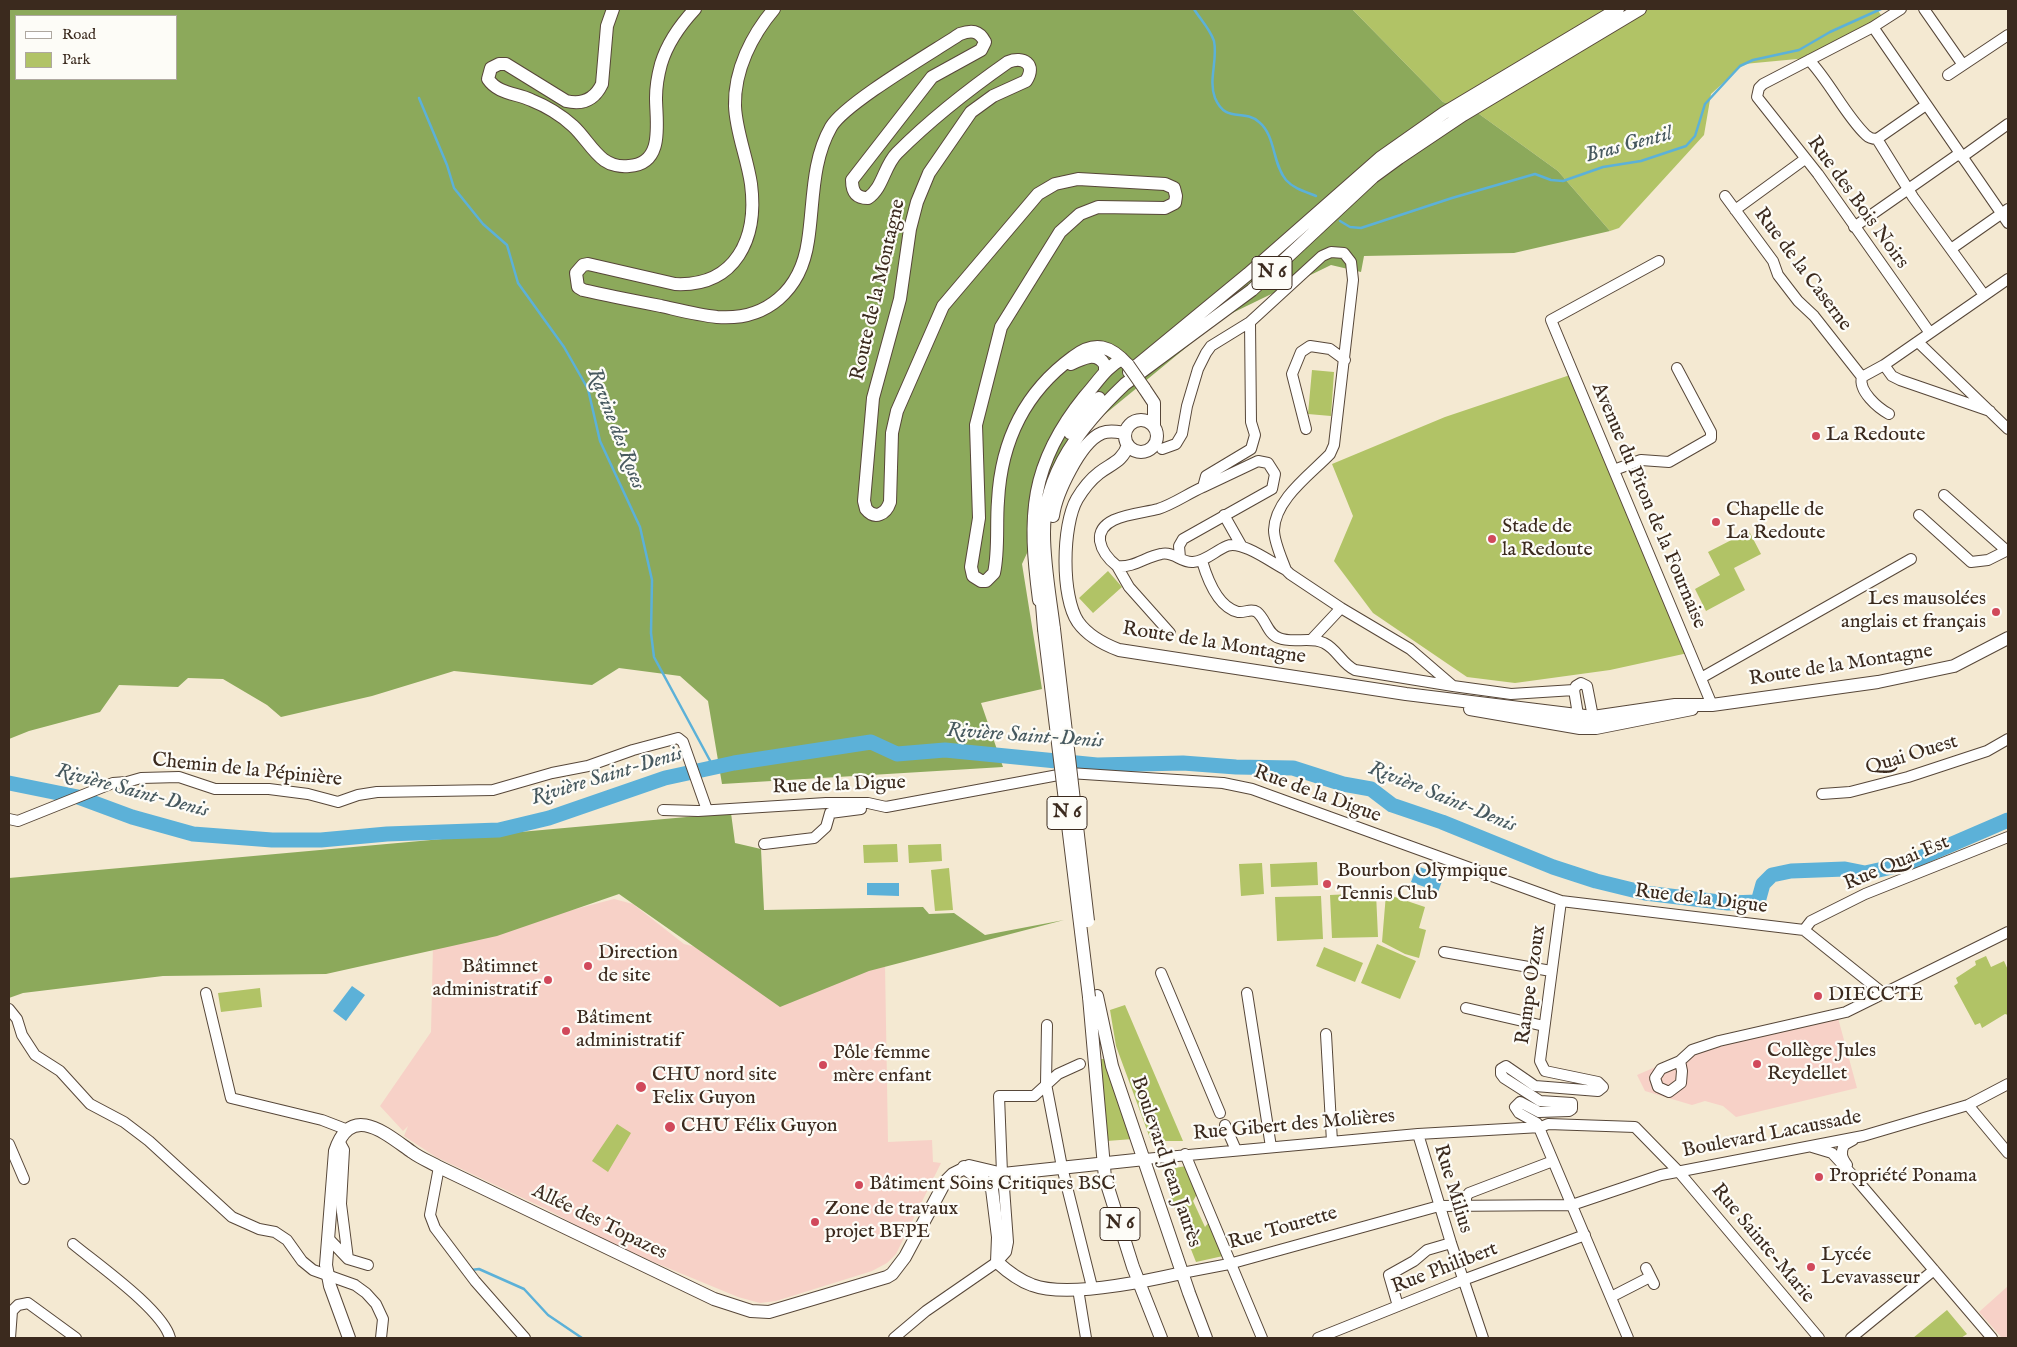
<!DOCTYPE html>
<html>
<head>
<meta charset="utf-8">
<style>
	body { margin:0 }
	#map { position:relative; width:2017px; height:1347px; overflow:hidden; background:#f4e9d2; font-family:"IM FELL English",serif }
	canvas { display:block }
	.frame { position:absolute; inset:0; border:10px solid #3b2a1e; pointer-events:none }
	.legend { position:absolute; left:15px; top:15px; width:162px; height:65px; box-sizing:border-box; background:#fdfcf7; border:1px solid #afa8a0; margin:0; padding:6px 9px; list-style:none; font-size:15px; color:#3b2a1e }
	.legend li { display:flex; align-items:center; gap:10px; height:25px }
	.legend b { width:25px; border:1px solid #afa8a0 }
</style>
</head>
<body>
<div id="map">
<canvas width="2017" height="1347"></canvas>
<div class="frame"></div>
<ul class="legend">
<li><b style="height:6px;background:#fff"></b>Road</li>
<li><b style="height:14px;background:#b1c366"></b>Park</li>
</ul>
</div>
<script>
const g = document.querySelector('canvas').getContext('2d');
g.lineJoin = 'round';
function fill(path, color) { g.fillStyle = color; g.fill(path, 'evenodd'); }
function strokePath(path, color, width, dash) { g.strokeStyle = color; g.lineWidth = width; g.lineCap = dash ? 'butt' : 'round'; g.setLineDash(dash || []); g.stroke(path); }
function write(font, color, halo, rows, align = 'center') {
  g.font = font + ' "IM FELL English",serif'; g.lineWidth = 4.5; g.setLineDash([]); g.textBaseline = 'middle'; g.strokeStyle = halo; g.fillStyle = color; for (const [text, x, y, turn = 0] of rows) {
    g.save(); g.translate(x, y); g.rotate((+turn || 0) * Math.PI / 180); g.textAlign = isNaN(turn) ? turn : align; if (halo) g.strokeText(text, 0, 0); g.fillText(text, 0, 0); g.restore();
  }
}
const built = new Path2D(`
	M614 899 633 904 684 944 805 974 885 965 888 1142 932 1140 933 1162 941 1163 896 1254 887 1263 872 1271 776 1301 760 1303 738 1297 651 1261 587 1231 546 1209 436 1157 404 1136 408 1126 403 1131 380 1106 431 1032 433 946Z
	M1838 1018 1857 1088 1736 1117 1723 1106 1705 1101 1692 1105 1645 1091 1637 1075 1688 1053Z
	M2008 1286V1338H2002L1979 1312Z`);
const green = new Path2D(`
	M1352 9H1877L1883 18 1829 56 1744 64 1711 94 1704 135 1619 228 1610 231 1558 171 1475 111 1443 102Z
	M1312 370 1334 372 1331 416 1308 414Z
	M1570 375 1688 653 1610 670 1515 683 1467 677 1373 613 1334 561 1353 516 1332 464 1445 417Z
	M1749 531 1761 554 1734 568 1745 590 1706 611 1695 589 1720 575 1708 552Z
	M1108 571 1122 587 1093 613 1079 598Z
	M897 844 898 862 864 863 863 845Z
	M941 844 942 861 909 863 908 845Z
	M1317 862 1318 885 1271 887 1270 864Z
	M1262 863 1264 894 1241 896 1239 864Z
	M949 868 953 910 935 911 931 870Z
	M1376 893 1378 937 1332 938 1330 895Z
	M1386 894 1425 907 1419 928 1426 930 1419 958 1405 954 1382 942Z
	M1321 896 1323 939 1277 941 1275 897Z
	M1377 944 1416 961 1400 999 1361 983Z
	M1324 947 1363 963 1355 982 1316 966Z
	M1986 956 1991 967 2004 961 2008 970V1015L2005 1014 1982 1028 1980 1023 1975 1025 1954 986 1958 983 1956 978 1976 965 1975 961Z
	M260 988 262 1007 221 1012 218 993Z
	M1125 1005 1183 1141H1151L1116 1046 1110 1010Z
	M1101 1059H1105L1133 1139 1107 1141Z
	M617 1124 631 1133 608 1172 592 1161Z
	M1186 1166 1197 1194 1193 1201 1205 1227 1209 1222 1223 1256 1196 1262 1171 1199 1164 1170Z
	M1947 1310 1967 1334 1961 1338H1913Z`);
const forest = new Path2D(`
	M9 9H1352L1443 102 1475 111 1558 171 1610 231 1514 253 1364 256 1361 272 1331 265 1222 318 1082 433 1022 564 1042 689 981 703 1003 767 722 784 708 701 680 676 619 668 592 685 454 671 372 696 281 717 267 705 223 679 188 678 178 687 119 685 100 712 29 731 9 739ZM16 16H176V79H16Z
	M731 813 735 843 761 849 764 910 923 907 929 914 954 913 985 935 1064 920 869 971 780 1007 619 894 497 936 326 974 163 976 23 993 9 998V878Z`);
const water = new Path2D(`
	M1417 866 1444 876 1438 892 1411 882Z
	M867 883H899V896L867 895Z
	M352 986 365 995 346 1021 333 1011Z`);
const stream = new Path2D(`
	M1194 9C1200 19 1210 29 1214 41 1218 60 1208 80 1215 98 1226 124 1243 108 1259 122 1276 136 1272 163 1286 180 1294 189 1306 192 1316 196
	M419 98 447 165 454 188 483 224 507 245 518 283 564 347 588 389 600 441 640 527 652 580 651 633 654 657 714 768
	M1340 221 1350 227 1361 228 1452 198 1535 174 1551 180 1563 181 1603 167 1641 161 1686 146 1695 136 1705 104 1740 66 1753 60 1799 50 1830 32 1881 9
	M471 1270 479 1269 524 1289 548 1315 582 1338`);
const river = new Path2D(`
	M9 783 78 797 132 817 193 834 272 840H321L387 834 499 830 549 818 665 778 734 763 871 742 897 754 945 750 1097 765 1183 763 1236 767 1293 768 1343 784 1371 789 1392 805 1442 822 1553 867 1596 881 1645 893 1728 903 1758 902 1763 884 1772 875 1791 871 1845 869 1865 873 1906 864 2008 820`);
const minor = new Path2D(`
	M1901 9 1873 27 1763 84 1759 88 1757 97 1818 174 1930 333
	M1924 9 1963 65 2008 35
	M1873 27 2008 223
	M1809 60C1830 82 1845 115 1866 135 1869 138 1872 139 1877 139L1926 105
	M1948 75 1963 65
	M1877 139 1913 197 1984 295
	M1962 157 2008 124
	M1725 196 1773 261 1778 275 1798 301 1814 316 1862 377 1884 365 2008 279
	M1735 210 1805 159
	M1854 227 1960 153
	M1951 249 2008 209
	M1659 261 1551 320 1712 705
	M1918 342 2008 429
	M1884 365 1892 376 1900 380 1990 411
	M1862 377C1858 391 1878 408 1889 414
	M1306 429 1292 374 1301 352 1310 346 1330 349 1345 360
	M1162 449 1176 444 1182 434 1187 406 1198 369 1206 353 1211 346 1250 322
	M1614 470 1641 460 1669 462 1711 438V432L1677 368
	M1944 495 2007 551
	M1224 515 1241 545
	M1919 515 1971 562 1988 560 2008 550
	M1180 558 1179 546 1183 539 1272 489 1275 474 1268 463 1258 461 1203 487
	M1202 561C1207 578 1218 607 1238 612 1245 613 1251 608 1257 612 1266 619 1267 634 1279 638 1293 644 1310 636 1324 643 1337 649 1342 664 1355 670L1453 686 1410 649 1341 608 1290 574 1286 570C1282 559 1274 542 1274 530 1275 499 1311 474 1330 454L1334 445 1353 280 1351 262 1344 253 1331 252 1322 256 1250 322 1251 422 1255 435 1251 449 1206 476 1203 487C1187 494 1174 504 1158 509 1140 514 1097 515 1100 541 1102 552 1108 559 1117 566 1134 568 1145 557 1161 554 1174 551 1181 563 1193 562 1206 561 1215 551 1227 546 1242 540 1272 563 1286 570
	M1117 566 1129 587 1170 633
	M1312 639 1341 608
	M1701 678 1911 559
	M1453 686 1511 694 1574 690
	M1579 721 1574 690 1576 686 1581 683 1587 686 1594 722
	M1822 794 1850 792 1908 777 1987 751 2008 739
	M663 810 698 811 826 803H868L886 807 1069 773 1223 783 1252 789 1561 901 1804 930 1884 994
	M9 819 18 821 113 783 127 782 141 778 179 777 215 789H269L308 794 338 802 358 795 377 792 493 790 552 773 588 766 633 750 678 738 683 742 707 810
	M764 844 814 838 826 827 830 813 861 809
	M1561 901 1540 1061 1545 1071 1598 1082 1603 1087 1598 1091 1535 1086 1506 1066 1501 1069V1074L1504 1078 1540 1101 1572 1103V1109L1569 1111 1539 1112 1520 1102 1515 1107 1519 1113 1537 1123 1628 1338
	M1804 930 1811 921 1865 894 2008 837
	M1444 952 1551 971
	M1161 973 1220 1113
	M206 993 231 1098 322 1120 348 1130
	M1247 993 1271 1147
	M1466 1008 1544 1026
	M9 1009 17 1019 22 1035 35 1055 60 1071 90 1104 124 1122 149 1141 232 1217 259 1229 275 1232 287 1240 302 1261 313 1270 355 1285 366 1293 376 1304 383 1319 381 1338
	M1047 1025 1046 1084 1062 1167 1092 1287
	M1326 1034 1332 1142
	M1680 1061 1682 1071 1681 1083 1669 1092 1658 1087 1655 1078 1661 1069 1680 1061 1692 1050 1719 1041 1846 1012 2008 932
	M1968 1105 2008 1153
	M1225 1125 1236 1150
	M1418 1134 1451 1243 1483 1338
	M339 1141 344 1150 341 1204 348 1259
	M9 1144 24 1179
	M1812 1147 1832 1153 1856 1179 1992 1338
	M1185 1154 1262 1338
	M1145 1159 1418 1134 1541 1127 1548 1124 1635 1127 1679 1172 1819 1338
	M1847 1165C1842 1158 1840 1153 1844 1145L1853 1140
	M439 1167 430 1215 435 1228 475 1281 525 1338
	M1002 1173 999 1096H1034L1058 1074 1080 1064
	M1466 1205V1197L1469 1193 1553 1161
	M328 1238 348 1259 368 1265
	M73 1244C97 1264 163 1310 170 1338
	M1646 1268 1654 1284
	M1182 1273 1229 1264 1439 1206 1572 1205 1661 1175 1863 1136 1968 1105 2008 1084
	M1078 1289 1086 1338
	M1611 1297 1650 1277
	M1398 1306 1389 1275 1414 1261 1427 1250 1451 1243
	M10 1338 12 1311 18 1305 28 1303 76 1338
	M894 1338 926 1311 997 1262 1006 1252 1008 1242 1003 1174
	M1318 1338 1463 1280 1585 1235
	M1851 1338 1934 1270`);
const major = new Path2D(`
	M613 9 607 26 602 84C595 99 583 105 566 101L506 64H499L491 68 488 79C498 94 516 93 531 100 546 106 561 115 573 126 584 136 592 151 604 160 611 165 621 167 629 166 665 164 656 122 656 98 656 86 658 75 661 64 667 44 681 24 695 9
	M774 9C752 35 734 70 735 106 736 132 747 157 751 184 758 238 736 287 675 284L588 264 583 265 576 273 578 287 583 290C609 296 635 301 661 306 679 310 698 315 717 317 767 321 801 290 808 241 814 203 811 162 831 127 845 103 933 52 960 34 971 30 979 30 985 42L981 50 932 77 852 180C852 192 856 198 868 198 883 188 884 166 897 153 931 119 968 90 1008 62 1023 56 1037 64 1026 81L993 96 971 112 929 173 917 202 910 229 900 299 873 398 864 501 866 509C875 520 886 514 890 502L892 433 897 411 943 306 1038 194 1055 184 1078 179 1165 184 1174 188 1176 196 1175 203 1165 208 1098 207 1080 214 1060 232 1001 327 976 425 979 518 971 567 973 576 981 581H986L994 573C999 550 996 525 998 501 1001 442 1025 392 1073 357 1095 340 1111 346 1128 365
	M1071 364C1083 358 1097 351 1105 365V372
	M1129 372 1248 274 1380 158 1444 113 1618 9
	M1144 388 1154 403V427
	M1125 436a16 16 0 1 1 32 0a16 16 0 1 1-32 0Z
	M1070 433 1083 414 1099 398
	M1128 445C1122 462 1112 463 1099 473 1090 480 1083 489 1077 499 1062 525 1061 597 1078 622 1088 636 1103 644 1119 650L1406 694 1593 717 1675 705H1712L1878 682 1954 666 2008 638
	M1053 516C1056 494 1080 442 1102 433 1110 430 1118 432 1125 433
	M1041 592 1044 629
	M1039 600C1028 516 1029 465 1085 396 1097 383 1106 367 1122 359
	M1054 629C1050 597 1044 565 1044 534 1043 472 1083 424 1125 384L1252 290 1373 177 1399 158 1463 115 1640 9
	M1470 709 1580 728H1596L1692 709
	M1097 996 1112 1066 1189 1293 1206 1338
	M1089 997 1105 1178 1133 1267 1161 1338
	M964 1167C973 1177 983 1177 992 1189
	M1000 1173 994 1180 992 1189 998 1237 997 1262C1008 1272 1018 1280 1032 1285 1066 1298 1147 1281 1182 1273
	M349 1338 330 1286 326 1265 335 1151C351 1102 386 1134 412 1152 420 1158 430 1162 439 1167L714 1299 751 1311 769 1312 887 1277 892 1274 905 1257 945 1182 953 1174 969 1166 1003 1174 1145 1159`);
const majorBridge = new Path2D(`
	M1128 365 1144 388
	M1044 629 1089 997
	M1054 629 1088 921`);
const markers = [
	[1816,436,5,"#d1495b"],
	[1716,522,5,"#d1495b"],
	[1492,539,5,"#d1495b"],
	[1996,612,5,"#d1495b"],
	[1327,884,5,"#d1495b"],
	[588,966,5,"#d1495b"],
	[548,980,5,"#d1495b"],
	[1818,996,5,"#d1495b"],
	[566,1031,5,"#d1495b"],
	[1757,1064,5,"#d1495b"],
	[823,1065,5,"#d1495b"],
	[641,1087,6,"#d1495b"],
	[670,1127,6,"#d1495b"],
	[1819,1177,5,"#d1495b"],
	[859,1185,5,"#d1495b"],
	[815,1222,5,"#d1495b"],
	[1811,1267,5,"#d1495b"]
];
const shields = [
	[1272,273,40],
	[1067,813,40],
	[1120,1224,40]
];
const shieldNames = [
	["N 6",1272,273],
	["N 6",1067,813],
	["N 6",1120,1224]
];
const streetNames = [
	["Rue des Bois Noirs",1857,203,54],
	["Rue de la Caserne",1802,270,53],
	["Route de la Montagne",879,290,-77],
	["Avenue du Piton de la Fournaise",1648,506,67],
	["Route de la Montagne",1214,644,9],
	["Route de la Montagne",1841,666,-9],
	["Quai Ouest",1912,756,-17],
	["Chemin de la Pépinière",247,771,6],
	["Rue de la Digue",839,786,-2],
	["Rue de la Digue",1317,795,20],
	["Rue Quai Est",1897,864,-23],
	["Rue de la Digue",1701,900,7],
	["Rampe Ozoux",1532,985,-82],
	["Rue Gibert des Molières",1294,1126,-5],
	["Boulevard Lacaussade",1772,1135,-11],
	["Boulevard Jean Jaurès",1165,1162,71],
	["Rue Milius",1452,1189,73],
	["Allée des Topazes",599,1223,26],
	["Rue Tourette",1283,1229,-16],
	["Rue Sainte-Marie",1762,1244,50],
	["Rue Philibert",1445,1269,-21]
];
const poiNames = [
	["La Redoute",1826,436],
	["Chapelle de",1726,511],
	["La Redoute",1726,534],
	["Stade de",1502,528],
	["la Redoute",1502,551],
	["Les mausolées",1986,600,"right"],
	["anglais et français",1986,623,"right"],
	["Bourbon Olympique",1337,872],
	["Tennis Club",1337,895],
	["Direction",598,954],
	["de site",598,977],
	["Bâtimnet",538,968,"right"],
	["administratif",538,991,"right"],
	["DIECCTE",1828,996],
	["Bâtiment",576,1019],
	["administratif",576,1042],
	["Collège Jules",1767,1052],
	["Reydellet",1767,1075],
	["Pôle femme",833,1054],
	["mère enfant",833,1077],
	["CHU nord site",652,1076],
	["Felix Guyon",652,1099],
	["CHU Félix Guyon",681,1127],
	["Propriété Ponama",1829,1177],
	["Bâtiment Soins Critiques BSC",869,1185],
	["Zone de travaux",825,1210],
	["projet BFPE",825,1233],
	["Lycée",1821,1256],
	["Levavasseur",1821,1279]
];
const waterNames = [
	["Bras Gentil",1629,146,-15],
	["Ravine des Roses",615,429,69],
	["Rivière Saint-Denis",1025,737,4],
	["Rivière Saint-Denis",607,777,-17],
	["Rivière Saint-Denis",132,792,15],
	["Rivière Saint-Denis",1442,798,22]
];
fill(built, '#f7d1c7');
fill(green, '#b1c366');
fill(forest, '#8ca95b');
fill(water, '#5cb1d8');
strokePath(stream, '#5cb1d8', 2.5);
strokePath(river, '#5cb1d8', 15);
strokePath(minor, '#574739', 12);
strokePath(major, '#574739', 14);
strokePath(minor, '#fff', 10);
strokePath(major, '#fff', 12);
strokePath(majorBridge, '#574739', 14, []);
strokePath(majorBridge, '#fff', 12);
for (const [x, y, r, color] of markers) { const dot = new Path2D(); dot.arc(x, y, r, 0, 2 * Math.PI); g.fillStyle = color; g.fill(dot); strokePath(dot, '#fdfcf7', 2); }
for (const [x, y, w] of shields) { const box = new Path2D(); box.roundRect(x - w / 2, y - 16.5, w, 33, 4); g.fillStyle = '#fdfcf7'; g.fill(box); strokePath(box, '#3b2a1e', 1); }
write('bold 19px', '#3b2a1e', null, shieldNames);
write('20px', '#3b2a1e', '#fdfcf7', streetNames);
write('20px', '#3b2a1e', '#fdfcf7', poiNames, 'left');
write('italic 21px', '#47595f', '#fdfcf7', waterNames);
</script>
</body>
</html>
